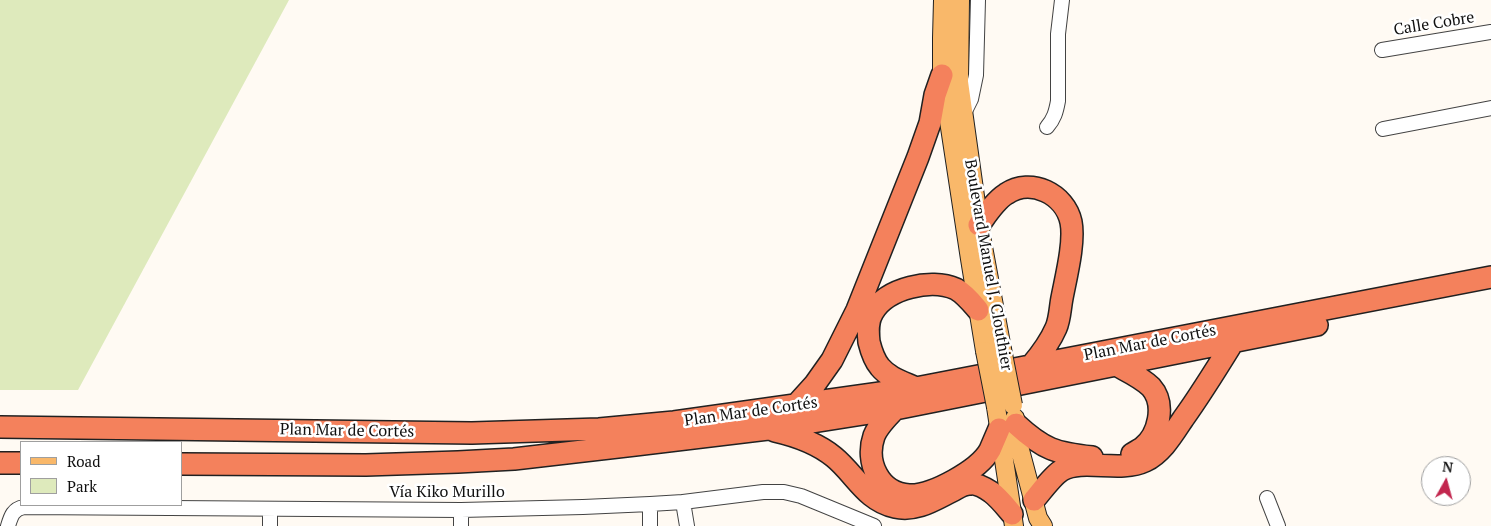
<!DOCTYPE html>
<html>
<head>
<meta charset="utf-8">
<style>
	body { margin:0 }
	#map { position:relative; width:1491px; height:526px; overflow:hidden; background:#fffaf3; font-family:"PT Serif",serif }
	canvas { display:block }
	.legend { position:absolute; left:20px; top:441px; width:162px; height:65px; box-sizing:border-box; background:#fff; border:1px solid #9f9f9f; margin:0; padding:6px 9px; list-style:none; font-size:15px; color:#101010 }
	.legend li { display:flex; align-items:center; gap:10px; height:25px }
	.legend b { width:25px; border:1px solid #9f9f9f }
	.north { position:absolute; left:1421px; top:456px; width:50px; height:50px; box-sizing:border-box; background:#fff; border:1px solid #9f9f9f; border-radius:50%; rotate:7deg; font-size:14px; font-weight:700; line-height:20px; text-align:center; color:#101010 }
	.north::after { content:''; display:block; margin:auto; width:18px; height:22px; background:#c2264e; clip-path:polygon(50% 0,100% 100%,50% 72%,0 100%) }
</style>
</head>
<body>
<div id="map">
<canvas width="1491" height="526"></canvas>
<ul class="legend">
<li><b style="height:6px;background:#f9b86a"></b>Road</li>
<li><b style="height:14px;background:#deeabc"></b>Park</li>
</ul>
<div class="north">N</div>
</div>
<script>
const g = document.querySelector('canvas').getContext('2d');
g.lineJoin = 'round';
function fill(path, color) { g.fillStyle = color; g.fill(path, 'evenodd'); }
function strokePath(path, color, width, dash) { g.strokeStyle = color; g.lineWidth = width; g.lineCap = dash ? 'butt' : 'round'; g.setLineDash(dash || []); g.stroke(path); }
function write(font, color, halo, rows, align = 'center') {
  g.font = font + ' "PT Serif",serif'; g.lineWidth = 5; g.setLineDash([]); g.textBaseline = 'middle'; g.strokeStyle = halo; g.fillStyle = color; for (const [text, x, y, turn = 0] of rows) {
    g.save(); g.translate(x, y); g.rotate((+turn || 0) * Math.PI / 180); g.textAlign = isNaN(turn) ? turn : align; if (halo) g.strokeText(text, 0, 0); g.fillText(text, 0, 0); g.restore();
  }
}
const green = new Path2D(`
	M0 0H289L78 390H0Z`);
const minor = new Path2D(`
	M1382 50 1491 32
	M963 115 971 99 976 75 978 0
	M1047 127C1054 119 1056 112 1058 101V34L1062 0
	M1383 129 1491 108
	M1267 498 1278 526
	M683 502 687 526
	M650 504V526
	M8 526C11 516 13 509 24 507L461 510 583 507 650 504 683 502 763 492H784L801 496 874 526
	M270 526V509
	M461 526V510`);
const major = new Path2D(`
	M943 0 942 38V75L970 259 985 351
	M960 0 959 82 979 225 1002 349
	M996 407 1014 526
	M1015 418 1020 450 1038 518 1043 526`);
const highway = new Path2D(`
	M979 225C987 214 995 201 1006 194 1031 177 1065 194 1071 222 1075 242 1066 277 1062 298 1060 308 1060 319 1056 328 1050 342 1041 354 1031 366
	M1118 366C1129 372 1142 378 1151 387 1166 404 1159 435 1142 448 1139 450 1135 452 1132 454
	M916 388C903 382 889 378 880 367 874 360 871 350 869 342 868 332 867 321 873 312 887 288 931 278 956 289 965 294 972 303 978 310
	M796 405 815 384 832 360 857 310 918 157 930 123 935 95 942 75
	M895 409C887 417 878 426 874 436 865 462 879 493 909 495 932 496 979 470 990 450 993 443 996 436 999 429
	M1016 424C1044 450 1056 453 1092 457
	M0 427 472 433 599 429 674 422 916 388 1491 277
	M775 431C797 436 817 443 834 457 855 474 866 501 895 507 916 512 934 500 952 491 958 488 963 484 970 484 977 483 985 488 991 492 999 498 1006 507 1012 514
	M0 463H21
	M181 464 366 465 458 462 514 459 635 445 768 429 895 409 1317 325
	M1034 500C1041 492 1053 475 1062 470 1083 458 1120 473 1145 461 1162 453 1173 434 1183 419 1201 394 1217 368 1233 342`);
const majorBridge = new Path2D(`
	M1002 349 1013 405
	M985 351 996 407`);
const streetNames = [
	["Calle Cobre",1434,24,-9],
	["Boulevard Manuel J. Clouthier",988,265,80],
	["Plan Mar de Cortés",1150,343,-11],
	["Plan Mar de Cortés",751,412,-8],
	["Plan Mar de Cortés",347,431,1],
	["Vía Kiko Murillo",447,492]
];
fill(green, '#deeabc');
strokePath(minor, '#434343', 16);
strokePath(major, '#212121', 20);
strokePath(highway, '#212121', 24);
strokePath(minor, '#fff', 14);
strokePath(major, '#f9b86a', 18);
strokePath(highway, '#f4815c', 21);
strokePath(majorBridge, '#212121', 20, []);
strokePath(majorBridge, '#f9b86a', 18);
write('16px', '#101010', '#fff', streetNames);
</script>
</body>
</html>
